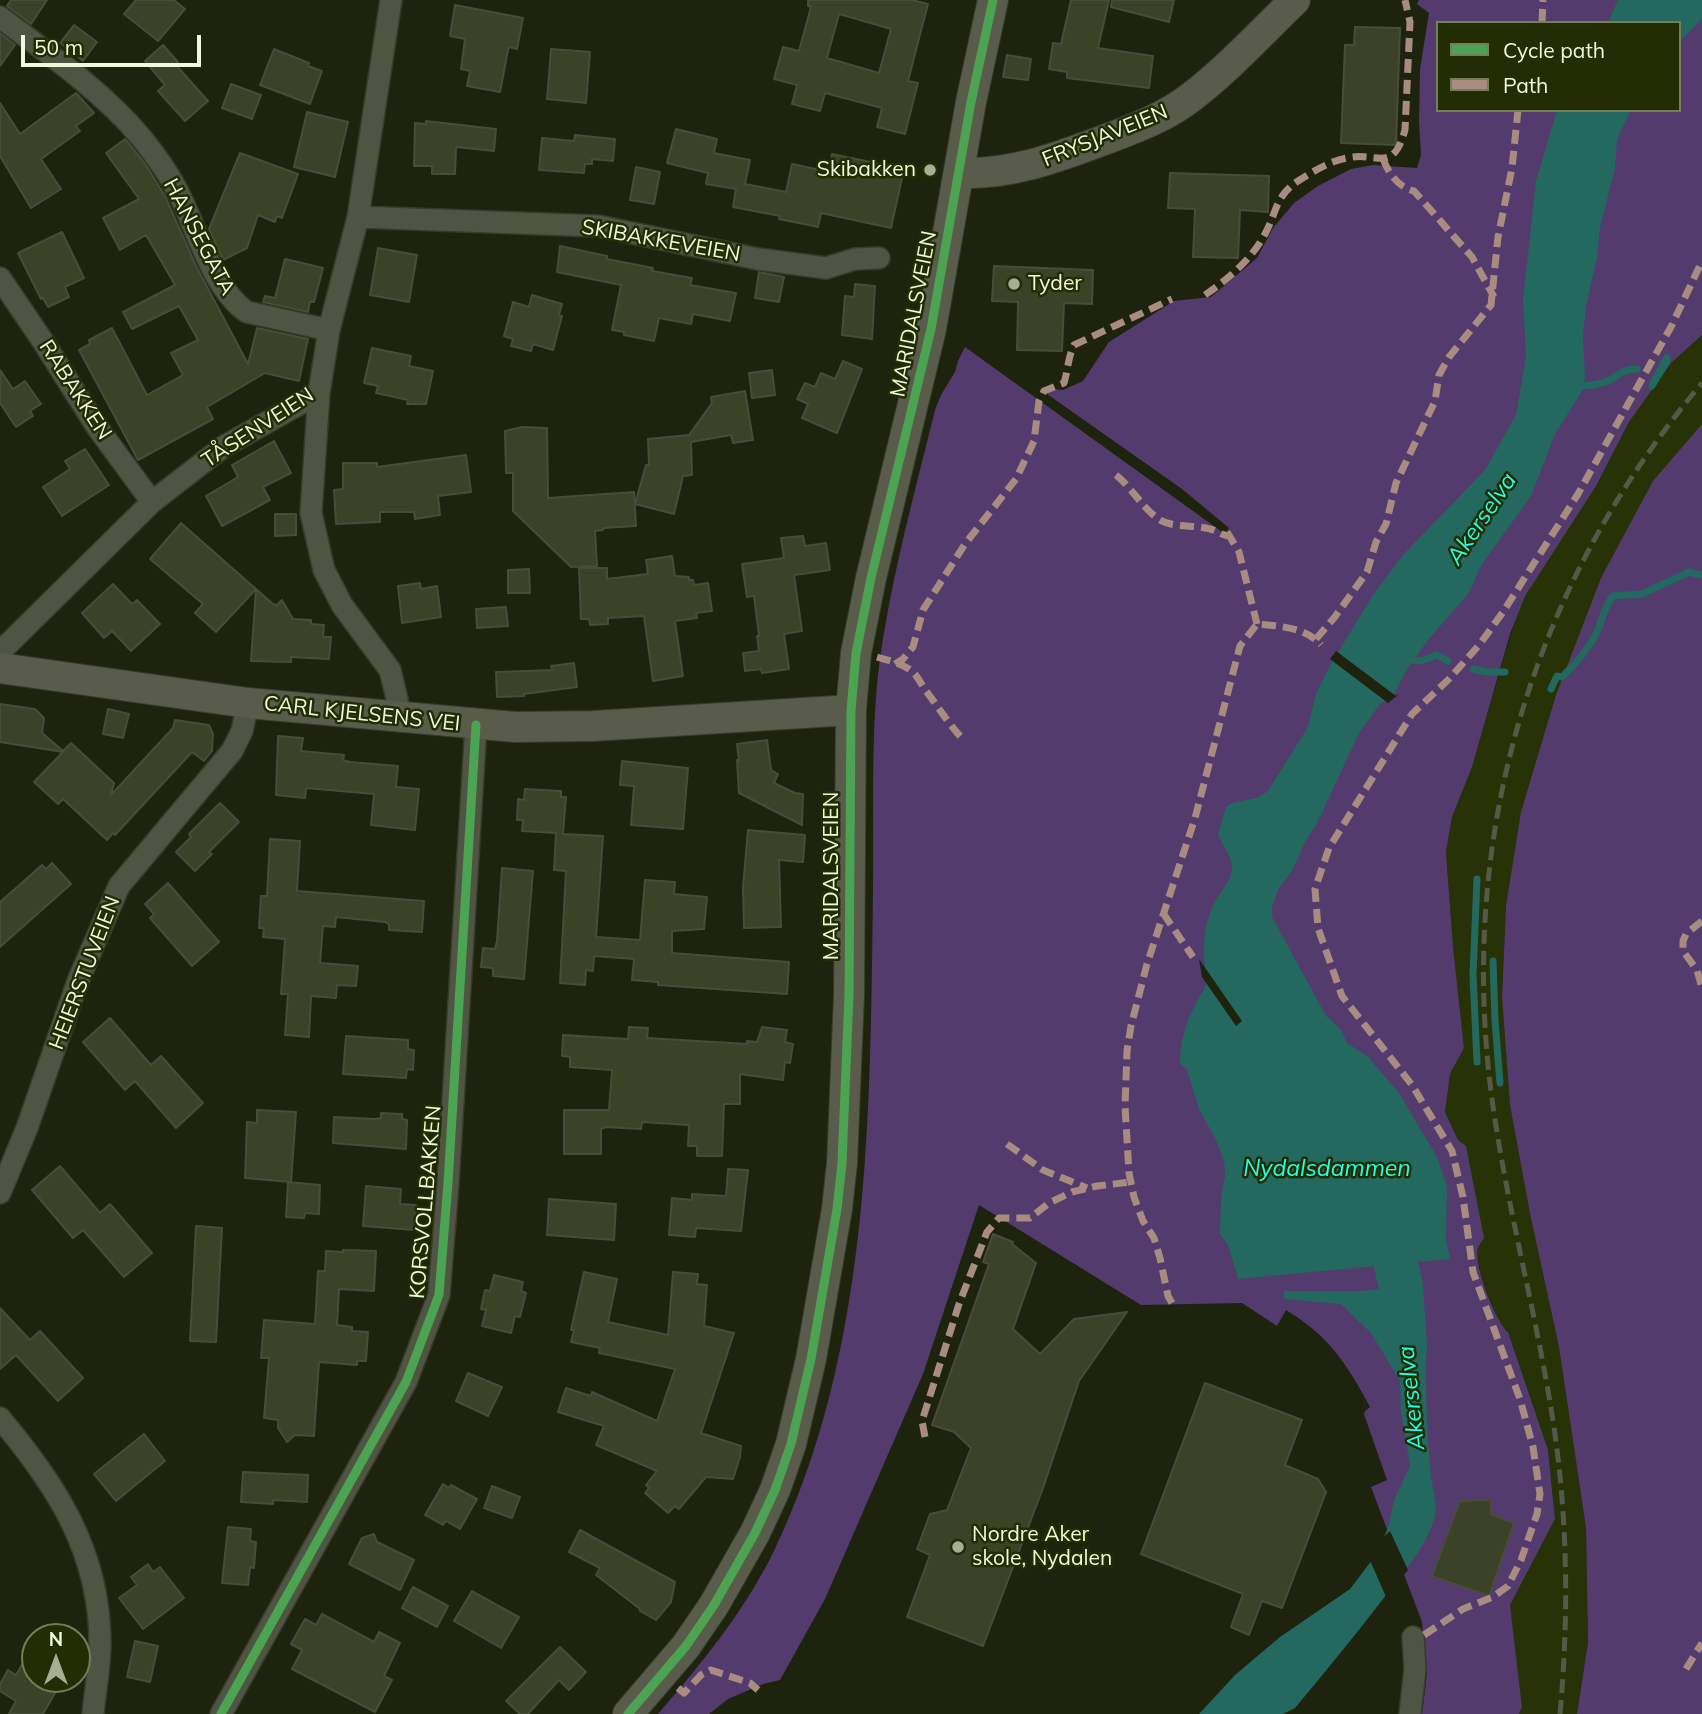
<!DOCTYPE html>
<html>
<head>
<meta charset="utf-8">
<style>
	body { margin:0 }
	#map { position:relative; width:1702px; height:1714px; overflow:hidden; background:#1d230d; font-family:Mulish,sans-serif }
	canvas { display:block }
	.legend { position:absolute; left:1436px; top:21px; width:245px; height:91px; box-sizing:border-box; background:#222d03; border:2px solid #747f5a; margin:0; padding:9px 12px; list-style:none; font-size:21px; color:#eff9dc }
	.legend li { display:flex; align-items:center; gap:14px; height:35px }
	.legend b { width:35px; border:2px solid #747f5a }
	.north { position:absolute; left:21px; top:1623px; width:70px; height:70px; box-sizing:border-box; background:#222d03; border:2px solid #747f5a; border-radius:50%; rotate:0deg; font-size:19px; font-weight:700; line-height:28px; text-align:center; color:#eff9dc }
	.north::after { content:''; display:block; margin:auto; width:24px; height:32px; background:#a6ae94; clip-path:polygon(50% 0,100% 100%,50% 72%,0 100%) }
	.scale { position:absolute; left:21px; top:35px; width:180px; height:32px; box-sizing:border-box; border:4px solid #eff9dc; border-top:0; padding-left:9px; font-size:21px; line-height:24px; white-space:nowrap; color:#eff9dc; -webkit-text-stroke:5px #222d03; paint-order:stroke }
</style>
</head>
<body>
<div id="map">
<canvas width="1702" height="1714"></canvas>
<ul class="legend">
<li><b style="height:9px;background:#4ca352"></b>Cycle path</li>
<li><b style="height:9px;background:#a88b81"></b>Path</li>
</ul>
<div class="north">N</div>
<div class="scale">50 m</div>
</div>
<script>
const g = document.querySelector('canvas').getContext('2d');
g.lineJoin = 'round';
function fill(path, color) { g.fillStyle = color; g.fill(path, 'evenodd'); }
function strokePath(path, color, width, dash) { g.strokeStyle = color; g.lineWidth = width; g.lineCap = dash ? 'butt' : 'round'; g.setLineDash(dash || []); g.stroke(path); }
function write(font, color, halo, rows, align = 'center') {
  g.font = font + ' Mulish,sans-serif'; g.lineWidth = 5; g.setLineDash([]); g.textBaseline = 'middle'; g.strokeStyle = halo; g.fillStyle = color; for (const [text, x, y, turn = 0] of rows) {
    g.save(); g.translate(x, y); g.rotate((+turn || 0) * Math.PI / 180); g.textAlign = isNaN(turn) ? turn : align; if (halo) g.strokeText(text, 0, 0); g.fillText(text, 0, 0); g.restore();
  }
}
const built = new Path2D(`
	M1702 335V424L1653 482 1506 906 1502 997 1510 1105 1530 1214 1559 1347 1586 1528 1588 1642 1577 1714H1519L1522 1707 1510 1605 1555 1519 1548 1450 1508 1332 1499 1321 1483 1281 1477 1257 1478 1246 1458 1140 1445 1112 1450 1074 1464 1048 1453 947 1446 852 1452 817 1472 767 1519 607 1531 584 1596 486 1629 422 1671 363Z`);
const green = new Path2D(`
	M1419 0H1702V335L1671 363 1629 422 1596 486 1525 596 1510 634 1472 767 1452 817 1446 852 1453 947 1464 1048 1450 1074 1445 1112 1458 1140 1466 1146 1484 1238C1482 1241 1479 1245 1478 1248 1473 1264 1496 1322 1508 1332L1548 1450 1555 1519 1510 1605 1522 1707 1519 1714H1422L1427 1674 1422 1622 1371 1487 1387 1480 1364 1414 1365 1411 1370 1407C1347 1364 1329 1336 1286 1310L1277 1326 1242 1303 1141 1305 979 1205 923 1374 825 1599 780 1680 763 1684 728 1699 709 1714H658C701 1664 743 1613 773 1553 872 1349 870 1111 873 889 874 822 871 752 877 684 887 592 913 500 935 410L941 395 955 372 958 361 965 347 1225 534 1229 528 1182 489 1047 394 1053 389 1063 390 1083 381 1109 342 1174 301 1211 297 1257 258 1273 228 1294 203 1318 186 1351 169 1373 165 1417 168 1421 155 1419 122 1420 69 1429 13 1417 4ZM1438 23H1679V110H1438Z
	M1702 424V1714H1577L1588 1642 1586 1528 1559 1347 1530 1214 1510 1105 1502 997 1506 906 1521 812 1556 695 1601 578 1653 481Z`);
const water = new Path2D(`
	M1618 0H1702V19L1679 42V23H1608Z
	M1557 110H1631L1617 139 1615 168 1600 228 1597 257 1586 306 1583 335 1585 377 1582 391 1555 434 1531 496 1482 564 1468 594 1428 640 1407 669 1394 694 1380 704 1359 733 1318 821 1305 842 1292 871 1279 888 1272 906V917L1326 1016 1341 1030 1347 1043 1367 1056 1399 1093 1438 1159 1447 1187 1446 1239 1450 1259 1238 1279 1228 1245 1220 1234 1221 1200 1225 1176 1224 1161 1216 1140 1199 1109 1187 1070 1180 1063C1181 1031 1190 1012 1206 986 1205 954 1199 935 1214 904 1220 892 1234 878 1232 864 1230 854 1221 844 1218 834L1226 807 1232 803 1257 798 1268 791 1308 727 1316 694 1329 667 1373 595 1403 555 1485 470 1516 415 1526 357 1523 300 1536 181Z
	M1668 354 1671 357 1670 363 1654 389 1650 390 1648 385 1664 355Z
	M1405 1286 1410 1294 1415 1296C1431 1323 1425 1356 1426 1386 1427 1425 1428 1467 1436 1505 1436 1536 1404 1571 1387 1594 1357 1633 1326 1671 1295 1708L1283 1714H1199L1235 1675 1280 1637 1350 1589 1375 1556 1388 1528 1394 1500 1410 1466 1401 1411 1400 1381 1371 1333 1341 1304 1284 1299V1291H1361Z`);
const pier = new Path2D(`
	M1336 651 1396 696 1398 693 1397 696 1388 703 1330 659Z
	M1199 959 1242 1021 1236 1026 1202 977Z
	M1390 1531 1408 1570 1386 1597 1369 1558 1377 1543Z`);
const stream = new Path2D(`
	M1576 387C1586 385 1596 386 1605 382 1619 377 1620 369 1637 369
	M1405 659 1421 661 1437 655 1448 661
	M1473 669 1487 672H1505
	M1551 689 1557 676 1562 677C1576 664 1588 649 1597 632 1602 620 1604 607 1613 596L1642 594 1689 572 1702 575
	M1493 961 1495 1020 1500 1083
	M1477 1062 1473 975 1477 879`);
const river = new Path2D(`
	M1396 1265 1401 1287 1405 1347`);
const building = new Path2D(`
	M11 0H47L31 24 7 6Z
	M136 0H174L185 9 158 41 124 14Z
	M808 0H912L928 4 908 81 918 83 905 134 877 127 882 108 825 93 820 111 792 104 797 85 774 79 783 47 799 51 811 7 808 6ZM839 14 891 29 879 73 827 58Z
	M1071 0H1109L1098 48 1153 56 1149 88 1067 78V72L1049 69 1053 43 1061 44Z
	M1112 0H1174L1169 22 1111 7Z
	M455 5 523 18 517 49 509 47 508 50 500 92 467 86 470 71 461 69 465 39 450 36Z
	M74 25 97 42 83 61 60 43Z
	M1355 27 1400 28 1396 145 1341 143 1345 45H1354Z
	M0 33 15 45 0 66Z
	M163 45 178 62 175 64 208 101 185 121 158 91 165 85 145 61Z
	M274 49 309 63 308 66 322 71 310 104 260 85Z
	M551 49 590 52 586 103 547 99Z
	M1007 55 1031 59 1028 80 1003 77Z
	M231 84 261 95 252 119 222 108Z
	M76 93 94 113 76 126 80 131 41 159 61 189 31 208 0 156V103L20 134Z
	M307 112 348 122 335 177 294 167Z
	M426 121 496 129 494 151 456 147 455 174H432V166H414L415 123 426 124Z
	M676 129 717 139 714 153 750 160 745 184 786 192 792 164 829 172 832 154 904 169 891 228 821 213 818 227 779 219 780 216 733 207 736 189 706 184 708 173 667 163Z
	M575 135 615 139 613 161 592 159V164H585L584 173 539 170 542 138 574 141Z
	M125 139 146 165 165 196 196 266 248 364 257 328 308 339 299 381 265 373 207 407 213 419 138 460 79 350 90 344 89 340 112 328 147 395 183 375 171 353 198 340 179 306 132 329 123 312 175 285 146 235 120 250 103 218 139 199 106 153Z
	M240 153 298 174 282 218 277 216 275 222 258 215 247 248 223 260 209 229Z
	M636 167 660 172 654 204 630 200Z
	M1170 173 1269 176 1268 212 1240 210 1238 258 1193 257 1195 209 1168 208Z
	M62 232 84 278 65 287 69 297 48 307 43 298 41 299 18 253Z
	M560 246 607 256V259L653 268 652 271 692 278 690 285 736 293 730 321 693 314 691 324 659 318 654 341 624 335V332L612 330 621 285 557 272Z
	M378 248 417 255 409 302 370 295Z
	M285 259 323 268 314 302H310L308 312 263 302 265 296 275 298Z
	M994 266 1093 270 1092 304 1064 303 1062 351 1017 350 1018 302 992 301Z
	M759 272 784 277 779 302 755 298Z
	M855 284 875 286 872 339 842 335 845 296 854 297Z
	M532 295 562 304 559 315 562 316 553 350 533 344 531 351 511 346 513 339 504 336 513 302 529 307Z
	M372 348 411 356 409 366 433 371 426 404H407L408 400 376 393 378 386 364 383Z
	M843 361 862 369 837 433 802 418 808 404 797 399 805 383 815 387 821 373 835 379Z
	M0 370 13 389 25 381 41 404 30 411 33 416 16 427 0 403Z
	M772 370 775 395 752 398 749 373Z
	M745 391 753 440 733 443 731 435 691 442 692 475 683 476 674 514 635 504 646 465H649L648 439 689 435 712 403 711 397Z
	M522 427 547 428 548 498 634 492 636 526 603 528V530L595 531 597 566 571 567 513 511V473H506L505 431Z
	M274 441 291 473 263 487 270 500 222 526 206 496 238 477 232 465Z
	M85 449 109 485 62 516 43 487 70 469 65 461Z
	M466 455 471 492 438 496 440 515 415 519 414 512H380V522L336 524 334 490 343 489V463H377V467Z
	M275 514H296V535L275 536Z
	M181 523 273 604 277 605 282 600 293 619 311 620V624L324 625 323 637H331L329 659 291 657V662L251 661 256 589 216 632 195 613 203 604 150 559Z
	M803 536 805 546 826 543 830 570 794 575 802 631 784 634 789 669 762 673 761 669 745 671 743 653 759 651 757 636H759L754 596 747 597 742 564 784 558 781 538Z
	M672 556 675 576 689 577V580H693L694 585 708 583 712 611 696 613 697 618 675 621 683 676 653 681 644 616 608 618V624L590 625 589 619H581L579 568H607V579L648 574 646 560Z
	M529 569 530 593H508V570Z
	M420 583 421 589 437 586 441 617 402 623 398 586Z
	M113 584 132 604 137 600 160 624 131 651 112 631 104 638 82 613Z
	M506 607 508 626 477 628 476 609Z
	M574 663 577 687 524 694V696L497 697 496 672 552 670 551 666Z
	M0 704 35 709 44 718 42 733 63 751 71 743 114 783 111 795 173 728 175 720 209 725 213 734 212 751 204 761 192 752 115 835 113 833 107 840 63 799 58 804 34 782 63 752 0 742Z
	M108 709 129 714 123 738 103 734Z
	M278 736 303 738 301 751 344 755 343 760 350 762 398 766 396 787 419 789 415 830 371 825 374 794 306 788 305 798 276 795Z
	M767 740 771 770 778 774 774 783 795 793 803 794 802 825 739 793 737 760 739 761 737 744Z
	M622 761 688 768 683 829 631 825 634 786 620 785Z
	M525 789 561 791V797H566L563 834 603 836 596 937 640 940 645 880 675 882 674 894 707 897 704 929 672 931V953L789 962 787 994 658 985V982L632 980 634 959 594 956 593 971 586 970 585 985 560 983 566 871 554 870 556 833 522 831 523 820H517L518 799 524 800Z
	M220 803 239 822 209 852 212 854 195 871 176 852 191 837 189 834Z
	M748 830 805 835 803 862 779 860 781 927 744 928 743 887Z
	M270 839 300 841 297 891 424 901 422 932 389 930V924L385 922 336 917 335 927 323 926 320 963 358 966 356 986 337 985 336 998 311 996 309 1037 285 1035 288 994H281L285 939 263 937 264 928H259L261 896H267Z
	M52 863 71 884 0 947V902L42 865 46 869Z
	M502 868 533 871 524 979 493 976V968L481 967 483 948 495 949 497 941Z
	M168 883 219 942 192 966 150 918 154 914 145 904Z
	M110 1018 151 1065 161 1056 203 1103 176 1128 135 1081 125 1090 83 1042Z
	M629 1027 648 1028 647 1038 747 1044V1041L757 1042 762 1027 787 1030 785 1042 793 1044 790 1063 785 1062 783 1080 740 1074V1104H724L722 1156H697V1146H688L689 1125 642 1122 641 1129 606 1127 601 1129V1154H564V1110H609L612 1070 570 1067V1057L562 1056 563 1035 628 1039Z
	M346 1036 408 1040V1049L414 1050 413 1070 407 1069 406 1078 343 1074Z
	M257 1110 296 1112 291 1182 245 1178 247 1122 257 1123Z
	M381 1113 402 1114V1119L407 1120 406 1149 333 1143 334 1117 375 1119 381 1118Z
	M60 1166 100 1213 110 1204 152 1253 124 1277 83 1230 73 1238 32 1190Z
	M728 1169 748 1170 741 1231 696 1228 695 1237 669 1235 672 1198 692 1200V1194L726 1196Z
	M288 1182 320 1185 319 1214 305 1213 304 1218 286 1217Z
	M366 1186 401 1189 400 1204 416 1205 414 1230 363 1226Z
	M549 1199 616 1204 614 1240 547 1235Z
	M196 1226 222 1228 216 1342 190 1341Z
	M993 1234 1013 1242 1012 1244 1036 1263 1013 1329 1040 1354 1074 1319 1127 1312 1079 1381 1043 1488 983 1646 907 1617 930 1555 917 1549 930 1514 947 1510 971 1448 954 1432 932 1425 989 1264 983 1262Z
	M343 1250 376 1251 374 1291 339 1289 337 1325 352 1327V1331L368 1332 366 1361H357V1365L319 1362 314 1436 295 1435 287 1442 278 1428V1420L264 1418 269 1358H261L264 1320 315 1324 318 1271H325L326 1251 343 1252Z
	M584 1272 617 1279 608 1322 668 1335 673 1272 698 1274 697 1284 707 1285 704 1326 734 1333 701 1433 741 1446 740 1457 733 1479 706 1477 679 1509 675 1506 668 1513 645 1493 649 1488 646 1485 657 1471 596 1445 604 1426 558 1412 566 1388 591 1396 592 1392 657 1421 675 1369 599 1353 600 1348 571 1342 574 1330H571Z
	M494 1275 523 1282 521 1291 526 1293 520 1317 515 1316 511 1333 482 1326 486 1310 481 1309 485 1290 490 1291Z
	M0 1308 30 1340 40 1331 83 1378 58 1401 16 1355 0 1369Z
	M468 1373 502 1387 488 1416 456 1401Z
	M1205 1383 1302 1420 1285 1465 1318 1479 1326 1492 1282 1608 1262 1601 1249 1635 1231 1627 1243 1594 1141 1554Z
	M144 1434 165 1461 116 1501 94 1474Z
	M243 1472 308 1475 307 1502 273 1500V1504L241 1502Z
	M443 1484 449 1488 451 1485 477 1499 460 1529 446 1521 443 1525 425 1515Z
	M492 1486 520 1497 512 1518 484 1508Z
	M1490 1500 1491 1514 1514 1523 1489 1596 1432 1576 1460 1501Z
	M228 1527 251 1529 250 1541 256 1542 254 1568 250 1567 248 1585 222 1583Z
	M580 1530 675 1582 671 1602 656 1620 640 1611V1609L596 1575 600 1568 569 1552Z
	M374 1534 377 1542 414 1560 400 1590 349 1564 362 1538Z
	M148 1564 153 1572 160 1567 184 1598 143 1629 119 1598 137 1585 131 1577Z
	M413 1587 448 1606 437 1627 402 1608Z
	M472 1591 519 1617 501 1648 454 1621Z
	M322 1614 374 1642 379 1632 400 1643 384 1676 392 1680 375 1712 292 1669 302 1650 291 1644 305 1619 316 1625Z
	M135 1641 158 1646 150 1682 127 1677Z
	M35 1642V1679H63L43 1714H9L16 1701 0 1691V1684L8 1670 16 1675Z
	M560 1647 586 1672 569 1690 559 1680 528 1714H520L506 1701Z`);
const street = new Path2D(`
	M0 17C46 52 102 91 139 135 154 153 171 177 181 198 198 233 214 290 247 312L329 330
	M358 217 598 226 758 259 826 268 855 259 879 258
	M0 278 44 343 97 427 152 502
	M319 393 311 513 324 570 342 605 390 670 397 699 396 718
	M0 652 152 502 223 447 319 393 329 330 358 217 391 0
	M0 1193 27 1128 78 981 119 886 232 751 242 731 248 703
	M0 1418C57 1486 100 1552 100 1644 100 1667 95 1691 93 1714
	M221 1714 406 1382 439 1295 448 1183 476 725
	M1410 1714 1415 1669 1413 1637`);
const secondary = new Path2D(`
	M959 173C1010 175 1056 158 1104 140 1133 129 1164 118 1190 98 1228 69 1261 33 1295 0
	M0 668 248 703 515 727 593 726 851 710
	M628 1714 686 1646 714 1605 755 1533 775 1490 791 1444 811 1359 837 1209 842 1163 849 995 851 710 856 653 871 578 931 329 971 102 993 0`);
const rail = new Path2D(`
	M1560 1714C1568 1625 1568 1538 1557 1449 1543 1341 1513 1234 1496 1126 1452 856 1525 593 1702 383`);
const quiet = new Path2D(`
	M1542 23 1543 0
	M1383 159C1389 174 1398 187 1414 191L1472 257 1494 297
	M1205 295C1228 279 1251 260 1265 234 1277 212 1275 196 1298 181 1312 172 1330 161 1347 158 1378 151 1392 175 1405 130L1410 22 1405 0
	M1116 475C1132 488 1141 506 1157 518 1171 529 1194 524 1210 529 1218 531 1222 536 1231 536
	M1227 532 1239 552 1257 624
	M1316 639 1334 618 1367 572 1376 542 1386 524 1396 483 1435 401 1439 375 1449 357 1491 305 1498 237 1512 168 1518 110
	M877 657C887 660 900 663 909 669 918 675 920 683 926 691 937 705 952 729 964 740
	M895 664 903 659 913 647 923 610 965 544 1016 479 1034 441 1039 401 1044 391 1064 383C1068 370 1068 357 1074 345L1172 299
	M1163 913 1193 957
	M1702 921 1686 934 1683 941V951L1697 970 1702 988
	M1007 1144 1043 1170 1087 1188
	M1172 1303 1168 1296 1160 1258 1154 1238 1143 1221 1134 1197 1129 1173 1125 1106 1127 1051 1131 1026 1147 964 1195 818 1240 646 1257 624C1278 626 1306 627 1321 645
	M925 1437 922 1421 959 1304 987 1232 999 1218H1030L1049 1203 1072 1192 1097 1186 1131 1182
	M1424 1635 1463 1609 1493 1597 1508 1586 1521 1560 1537 1514 1540 1494 1533 1447 1520 1399 1473 1272 1463 1197 1452 1151 1412 1085 1342 996 1318 928 1315 889 1329 848 1412 714 1449 679 1480 644 1503 612 1578 494 1672 325 1702 261
	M1686 1669 1702 1643
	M678 1688 684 1693 701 1675 711 1670 750 1683 758 1690`);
const cycleway = new Path2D(`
	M221 1714 406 1382 439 1295 448 1183 476 725
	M628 1714 686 1646 714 1605 755 1533 775 1490 791 1444 811 1359 837 1209 842 1163 849 995 851 710 856 653 871 578 931 329 971 102 993 0`);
const markers = [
	[930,170,7,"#a6ae94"],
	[1014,284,7,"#a6ae94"],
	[958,1547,7,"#a6ae94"]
];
const streetNames = [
	["FRYSJAVEIEN",1105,136,-22],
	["HANSEGATA",199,237,62],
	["SKIBAKKEVEIEN",661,241,10],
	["MARIDALSVEIEN",914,314,-79],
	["RABAKKEN",75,390,57],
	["TÅSENVEIEN",258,428,-33],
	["CARL KJELSENS VEI",362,714,6],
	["MARIDALSVEIEN",832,876,-90],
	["HEIERSTUVEIEN",85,973,-69],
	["KORSVOLLBAKKEN",426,1202,-85]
];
const poiNames = [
	["Skibakken",916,170,"right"],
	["Tyder",1028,284],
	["Nordre Aker",972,1535],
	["skole, Nydalen",972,1559]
];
const waterNames = [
	["Akerselva",1482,519,-56],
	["Nydalsdammen",1327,1169],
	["Akerselva",1412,1398,-96]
];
fill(built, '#273306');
fill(green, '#533b6e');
fill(water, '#23695f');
fill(pier, '#1d230d');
strokePath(stream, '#23695f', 7);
strokePath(river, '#23695f', 44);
fill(building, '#3b4228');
strokePath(building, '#474d39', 2);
strokePath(street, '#363b2b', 24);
strokePath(secondary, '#363b2b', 32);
strokePath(street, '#4f5542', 21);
strokePath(secondary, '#595b4b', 30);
strokePath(rail, '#545948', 5, [14, 7]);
strokePath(quiet, '#a88b81', 7, [14, 7]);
strokePath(cycleway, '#4ca352', 9);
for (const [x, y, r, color] of markers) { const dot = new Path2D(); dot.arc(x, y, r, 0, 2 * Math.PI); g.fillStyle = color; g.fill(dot); strokePath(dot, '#222d03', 2.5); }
write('21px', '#eff9dc', '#222d03', streetNames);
write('21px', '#eff9dc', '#222d03', poiNames, 'left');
write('italic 23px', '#25fee8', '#222d03', waterNames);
</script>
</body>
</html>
